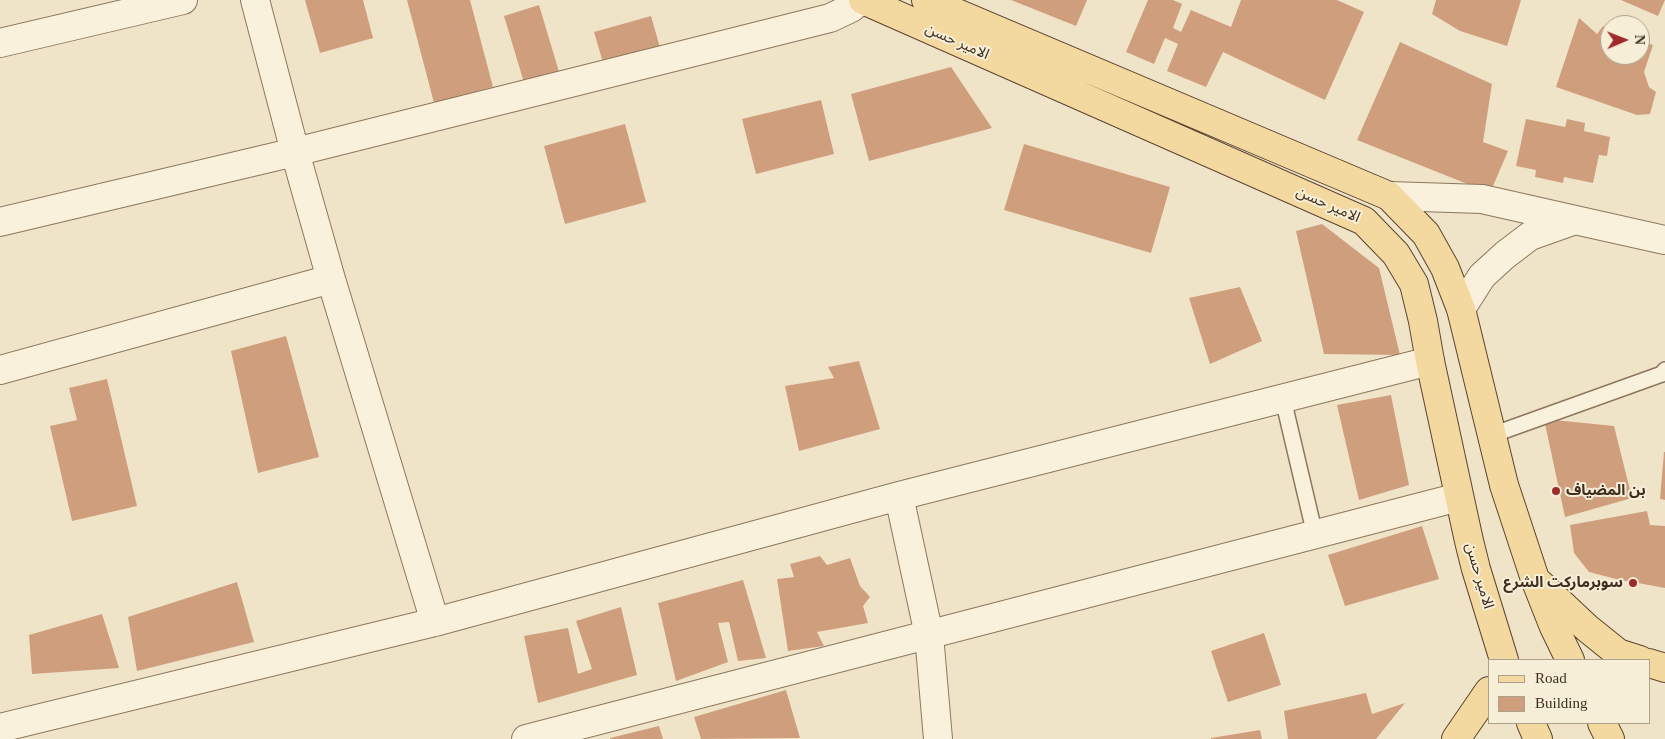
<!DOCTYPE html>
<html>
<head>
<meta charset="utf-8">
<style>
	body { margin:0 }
	#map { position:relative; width:1665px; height:739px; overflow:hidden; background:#f0e4c8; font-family:"Times New Roman",serif }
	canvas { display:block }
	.legend { position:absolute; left:1488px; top:659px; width:162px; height:65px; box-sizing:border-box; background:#f7eed8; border:1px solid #ada18e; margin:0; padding:6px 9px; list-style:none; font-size:15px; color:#3d2e20 }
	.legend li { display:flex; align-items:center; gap:10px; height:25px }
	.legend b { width:25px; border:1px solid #ada18e }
	.north { position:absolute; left:1600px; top:15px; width:50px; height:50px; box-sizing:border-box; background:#f7eed8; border:1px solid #ada18e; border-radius:50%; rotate:89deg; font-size:14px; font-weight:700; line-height:20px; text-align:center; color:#3d2e20 }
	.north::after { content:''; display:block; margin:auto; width:18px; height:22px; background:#9e2a2b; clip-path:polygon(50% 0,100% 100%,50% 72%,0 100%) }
</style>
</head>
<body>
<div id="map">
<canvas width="1665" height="739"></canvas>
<ul class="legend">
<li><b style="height:6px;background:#f3d9a0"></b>Road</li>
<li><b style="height:14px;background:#cf9f7d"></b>Building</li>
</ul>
<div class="north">N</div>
</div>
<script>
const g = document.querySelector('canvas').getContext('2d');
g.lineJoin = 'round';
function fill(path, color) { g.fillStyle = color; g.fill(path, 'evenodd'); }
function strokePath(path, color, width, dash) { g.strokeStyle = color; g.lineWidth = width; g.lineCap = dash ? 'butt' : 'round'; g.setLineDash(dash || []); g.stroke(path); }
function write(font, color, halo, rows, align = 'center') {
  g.font = font + ' "Times New Roman","Noto Sans Arabic",serif'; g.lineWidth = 4; g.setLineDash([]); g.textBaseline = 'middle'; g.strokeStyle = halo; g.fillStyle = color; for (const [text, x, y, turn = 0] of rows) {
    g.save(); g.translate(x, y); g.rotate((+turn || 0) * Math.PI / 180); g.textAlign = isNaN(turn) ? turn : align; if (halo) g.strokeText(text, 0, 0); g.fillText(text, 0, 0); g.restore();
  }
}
const building = new Path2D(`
	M305 0H363L373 38 320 53Z
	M407 0H470L493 87 434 103Z
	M1011 0H1087L1076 26Z
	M1148 0H1173L1182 4 1173 28 1181 32 1191 10 1231 27 1241 0H1337L1364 12 1325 100 1223 52 1206 87 1167 71 1178 44 1165 38 1154 64 1126 52Z
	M1436 0H1521L1507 46 1460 31 1432 14Z
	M1621 0H1665L1658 16Z
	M539 5 560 75 525 86 504 16Z
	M651 16 661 51 604 66 594 32Z
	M1579 18 1597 34 1603 26 1610 31V55H1640V41L1653 45 1644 72 1649 87 1656 92 1650 114 1637 115 1556 87Z
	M1400 42 1492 84 1483 142 1508 151 1490 193 1357 140Z
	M951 67 992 128 869 161 851 94Z
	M821 100 834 154 756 174 742 119Z
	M1526 119 1565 127 1567 119 1585 123 1584 131 1610 137 1607 156 1599 155 1593 183 1564 177 1563 183 1535 177 1536 170 1516 166Z
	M625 124 646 202 565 224 544 146Z
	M1024 144 1170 187 1151 253 1004 210Z
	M1322 224 1379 268 1400 355 1324 354 1296 231Z
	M1240 287 1262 341 1210 364 1189 298Z
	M286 336 319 457 258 473 231 351Z
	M859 361 880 429 799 451 785 386 834 378 828 367Z
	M107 379 137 506 72 521 50 426 77 420 69 388Z
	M1391 395 1409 485 1359 500 1337 405Z
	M1544 419 1614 426 1632 498 1565 517Z
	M1664 452H1665V500L1660 499Z
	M1647 511 1650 525 1665 526V588L1616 579 1589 572 1574 553 1570 525Z
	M1422 526 1439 579 1345 606 1328 555Z
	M820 556 827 565 850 558 860 586 870 597 863 606 868 623 817 632 824 646 788 651 777 579 794 577 790 564Z
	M743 580 766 658 738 661 729 622 718 623 728 662 676 681 658 603Z
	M237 582 254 642 137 671 128 617Z
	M621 607 637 675 538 703 524 636 568 628 578 674 592 669 576 621Z
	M102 614 119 668 32 674 29 635Z
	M1264 633 1281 685 1228 702 1211 651Z
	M786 690 800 738 701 739 694 717Z
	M1366 693 1372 714 1405 703 1376 739H1288L1284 711Z
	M659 726 663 739H610V738Z
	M1260 730 1262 739H1211V738Z`);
const service = new Path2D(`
	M1283 399 1315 535
	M1492 435 1662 374 1665 370`);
const minor = new Path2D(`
	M255 0 295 152 331 279 435 622
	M0 43 183 0
	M1389 196 1482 199 1575 220 1530 236 1505 255 1482 276 1461 309
	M1575 220 1665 240
	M0 222 295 152 830 18 851 8 861 0
	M0 370 331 279
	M899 496 929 635 938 739
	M0 728 435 622 899 496 1430 361
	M526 739 1459 497`);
const primary = new Path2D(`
	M863 0 1364 221 1396 254 1414 284 1423 321 1430 361 1469 541 1476 569 1504 660
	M926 0 1389 196 1426 234 1445 268 1461 309 1504 485 1535 579 1554 627 1570 660
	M1539 583 1587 628 1618 653 1640 660
	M1649 663 1665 668
	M1531 723 1538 739
	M1602 723 1610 739
	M1456 739 1489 691`);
const markers = [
	[1556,491,5,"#9e2a2b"],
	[1633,583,5,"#9e2a2b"]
];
const streetNames = [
	["الامير حسن",957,42,24],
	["الامير حسن",1328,205,24],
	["الامير حسن",1479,576,74]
];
const poiNames = [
	["بن المضياف",1566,491],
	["سوبرماركت الشرع",1623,583,"right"]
];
fill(building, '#cf9f7d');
strokePath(service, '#8d765c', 18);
strokePath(minor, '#8d765c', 30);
strokePath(primary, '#5b4430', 30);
strokePath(service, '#faf1dc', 15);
strokePath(minor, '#faf1dc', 28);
strokePath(primary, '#f3d9a0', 28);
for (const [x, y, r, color] of markers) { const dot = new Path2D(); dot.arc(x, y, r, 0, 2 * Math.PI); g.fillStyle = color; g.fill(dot); strokePath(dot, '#f7eed8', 2); }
write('15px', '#3d2e20', '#f7eed8', streetNames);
write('bold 15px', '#3d2e20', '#f7eed8', poiNames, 'left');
</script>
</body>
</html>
